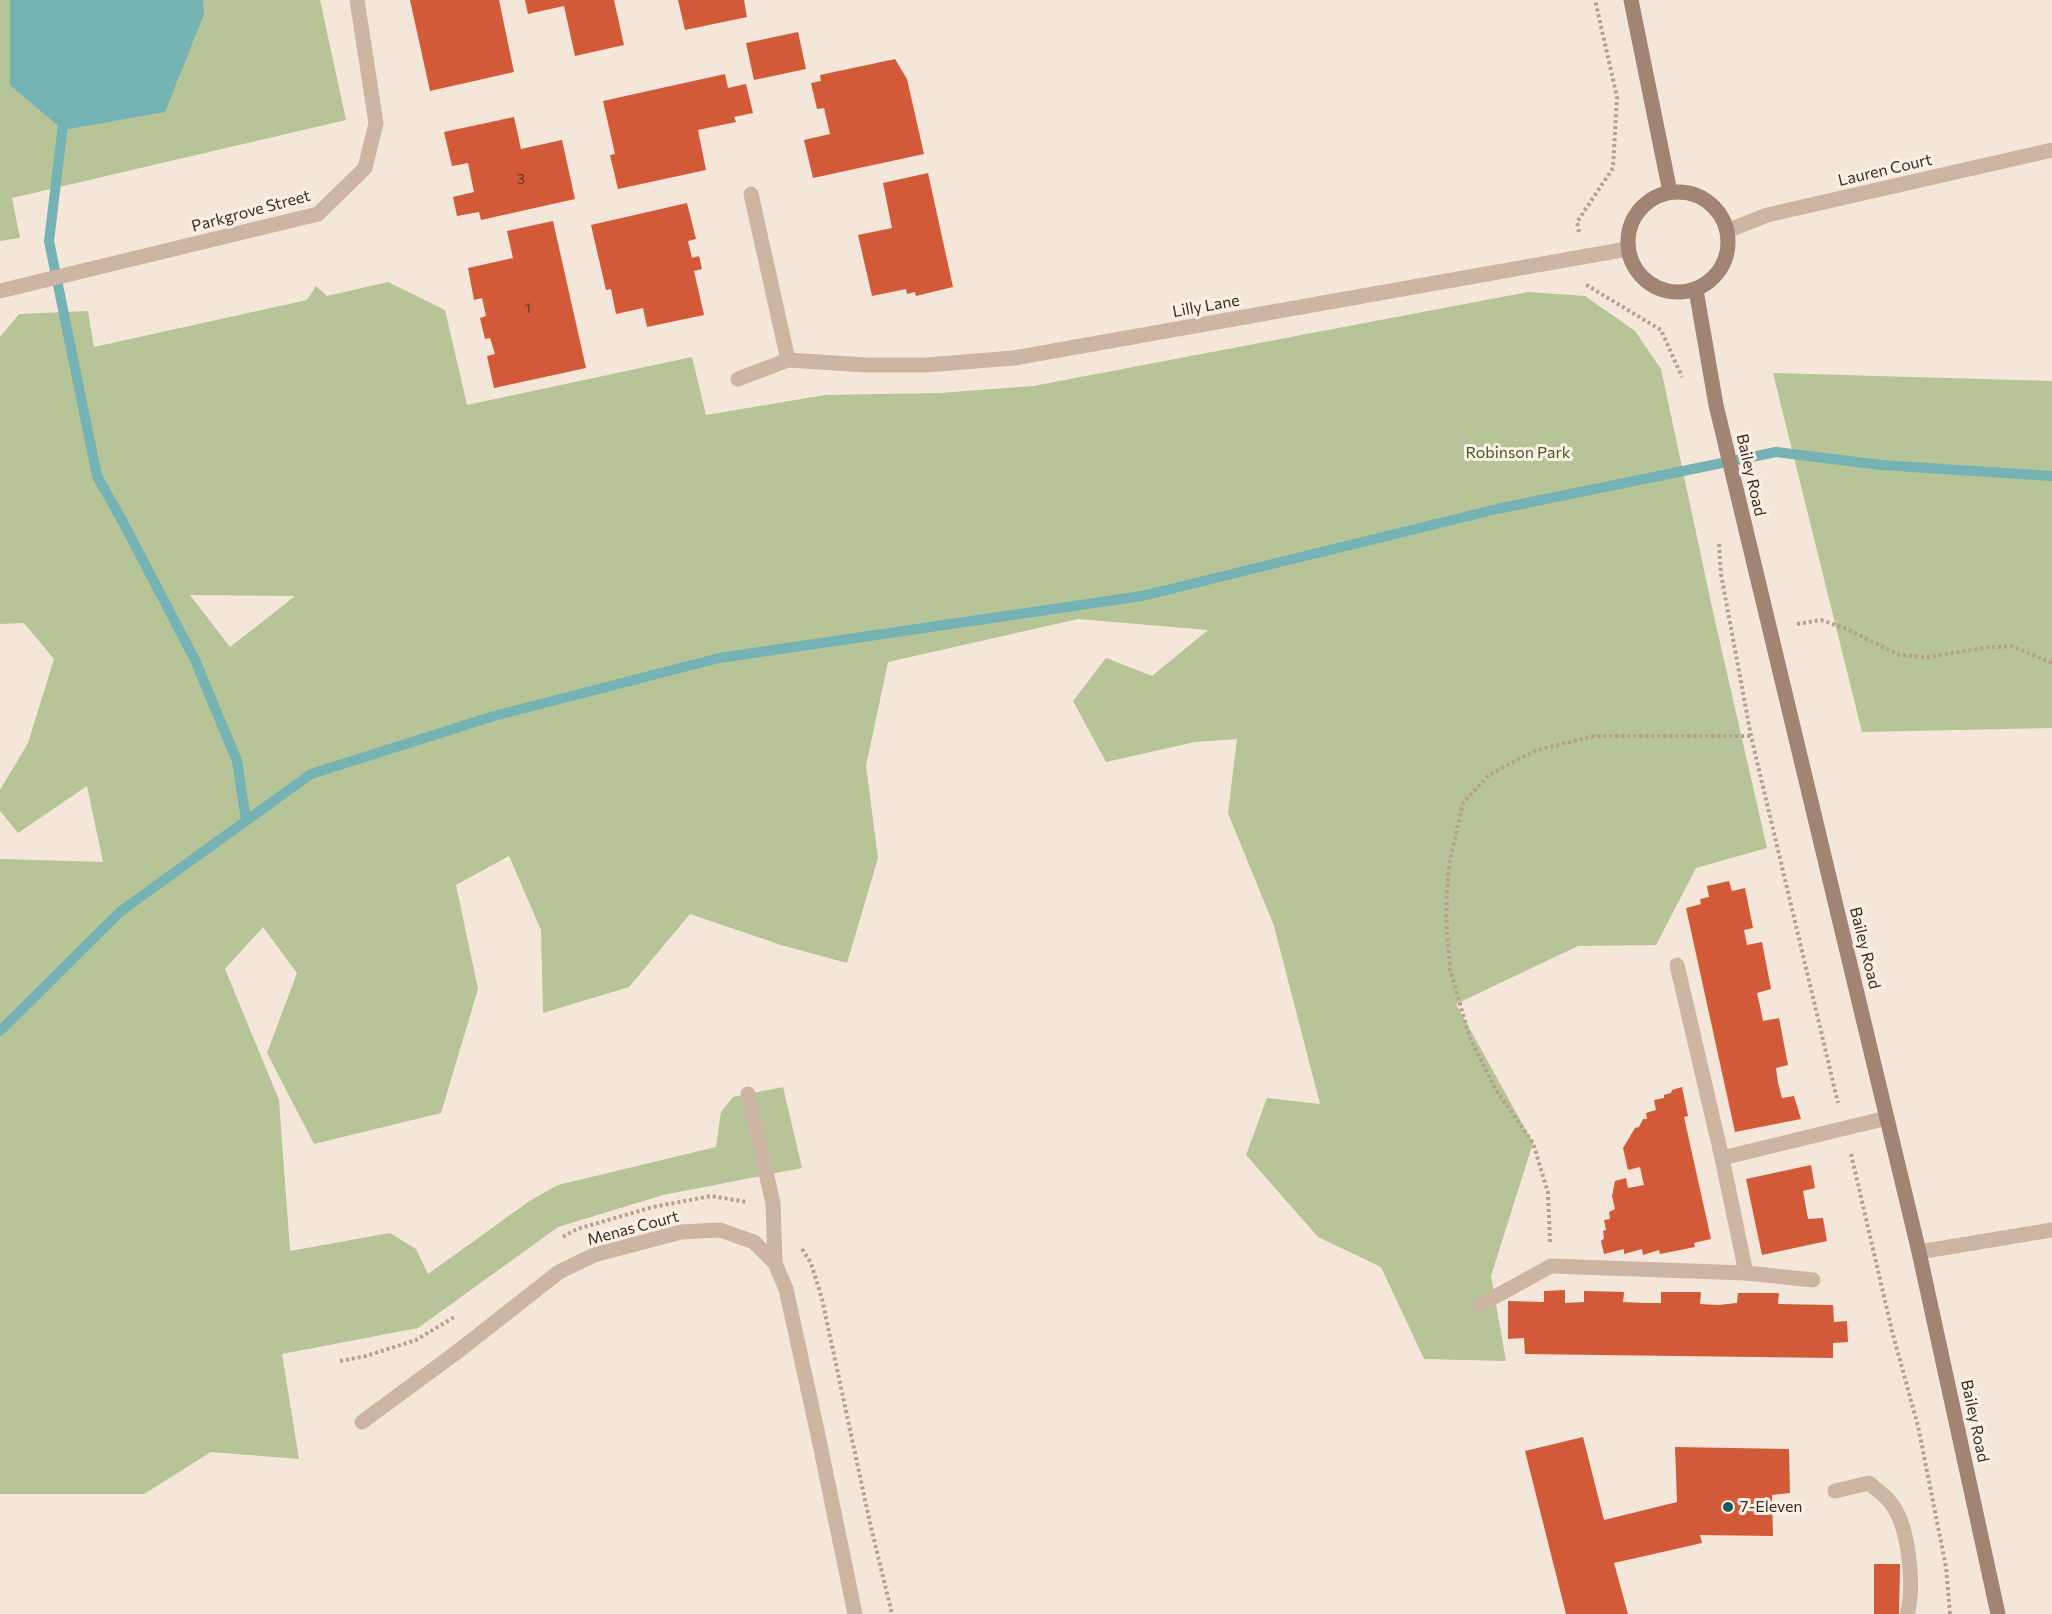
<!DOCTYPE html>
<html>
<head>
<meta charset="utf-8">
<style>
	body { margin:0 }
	canvas { display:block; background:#f4e6d8 }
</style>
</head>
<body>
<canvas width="2052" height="1614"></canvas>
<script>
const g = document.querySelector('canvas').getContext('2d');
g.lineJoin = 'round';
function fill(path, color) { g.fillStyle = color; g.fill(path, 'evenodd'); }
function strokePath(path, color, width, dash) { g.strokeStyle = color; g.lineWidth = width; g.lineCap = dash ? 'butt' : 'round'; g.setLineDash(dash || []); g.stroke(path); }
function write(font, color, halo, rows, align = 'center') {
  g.font = font + ' Commissioner,sans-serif'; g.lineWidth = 6; g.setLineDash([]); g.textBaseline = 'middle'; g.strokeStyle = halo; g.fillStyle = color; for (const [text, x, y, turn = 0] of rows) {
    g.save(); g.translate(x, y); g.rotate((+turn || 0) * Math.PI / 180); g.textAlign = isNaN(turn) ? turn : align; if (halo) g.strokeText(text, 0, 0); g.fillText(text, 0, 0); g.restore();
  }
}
const green = new Path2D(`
	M0 0H320L346 120 12 198 20 238 0 241Z
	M388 282 445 310 467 405 692 357 706 415 825 395 940 393 1033 386 1528 292 1585 296 1635 331 1661 369 1713 612 1767 848 1696 868 1656 945 1578 946 1456 1004 1533 1143 1491 1276 1506 1361 1424 1359 1381 1267 1318 1237 1246 1155 1267 1098 1320 1104 1274 926 1228 813 1237 739 1195 742 1106 762 1073 701 1106 658 1152 676 1208 630 1078 619 888 662 866 766 878 858 847 963 781 945 690 914 629 987 543 1013 541 930 509 856 456 885 478 989 441 1113 314 1144 267 1053 297 973 263 927 225 969 279 1100 290 1251 390 1233 416 1249 428 1274 531 1200 558 1185 716 1147 721 1112 733 1097 783 1087 802 1168 663 1195 558 1227 418 1328 282 1354 299 1459 211 1452 144 1494H0V859L103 862 87 786 18 833 0 811V790L28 743 54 659 24 623 0 624V337L19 314 88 311 94 347 307 300 316 286 327 296ZM190 595 294 596V597L230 647Z
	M1773 373 2052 381V728L1862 732Z`);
const water = new Path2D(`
	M10 0H203L204 14 165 112 63 130 10 85Z`);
const stream = new Path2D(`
	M64 117 49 241 97 476 124 524 195 660 237 761 246 820
	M0 1031 121 911 311 774 494 716 719 658 1142 596 1497 509 1776 452 1881 465 2052 476`);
const building = new Path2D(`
	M410 0H499L514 72 430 91Z
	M525 0H614L624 45 575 56 564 6 528 14Z
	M678 0H744L747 17 685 30Z
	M798 32 806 69 754 80 746 43Z
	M895 59 907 79 924 154 813 178 804 140 830 134 824 108 817 109 811 83 821 81 820 75Z
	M725 74 728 88 746 84 753 113 734 117 736 122 698 130 706 170 618 189 610 155 615 154 603 101Z
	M514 117 521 149 562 140 575 199 481 220 479 212 457 216 453 197 474 192 468 163 452 166 444 132Z
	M928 173 953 287 916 296 915 292 907 294 906 289 872 296 858 235 892 228 883 183Z
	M687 203 696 239 688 241 692 258 699 256 702 269 694 271 704 315 647 327 643 308 616 314 611 289 606 290 591 225Z
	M553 221 586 368 494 388 487 356 495 354 490 338 485 339 480 318 486 316 482 298 474 300 468 268 513 258 507 231Z
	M1729 881 1732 891 1745 888 1753 928 1744 930 1747 945 1762 942 1771 989 1757 993 1760 1006 1763 1021 1779 1018 1788 1065 1776 1068 1778 1083 1782 1098 1794 1096 1801 1119 1735 1132 1686 908 1701 904 1700 899 1709 897 1707 886Z
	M1682 1087 1688 1116 1684 1117 1711 1239 1694 1243 1695 1247 1660 1254 1659 1250 1643 1255 1642 1249 1624 1254V1249L1604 1254 1601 1241 1604 1238 1603 1231 1606 1230 1604 1220 1610 1219 1609 1212 1615 1209 1612 1196 1615 1181 1626 1178 1628 1188 1644 1185 1640 1167 1628 1170 1623 1148 1635 1128 1639 1127 1643 1119H1647L1646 1113 1656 1110 1654 1100 1664 1098V1095L1671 1093 1672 1090Z
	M1811 1165 1815 1188 1803 1191 1808 1219 1823 1218 1827 1241 1762 1255 1746 1179Z
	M1565 1290V1303L1584 1302V1291L1624 1292 1623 1302 1643 1303H1661V1292H1701L1700 1304 1718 1305 1737 1303 1738 1293H1779L1778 1304 1833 1305 1834 1322 1847 1321 1848 1342 1833 1343V1358L1525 1354 1524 1338 1508 1339V1301L1544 1302V1291Z
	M1583 1437 1604 1520 1677 1502 1675 1447 1789 1449 1790 1493 1772 1495 1773 1536 1700 1535 1702 1543 1614 1563 1628 1614H1566L1525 1451Z
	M1874 1564H1900L1899 1614H1874Z`);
const path = new Path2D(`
	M1579 232 1577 222 1613 168 1617 97 1595 0
	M1587 284 1588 286 1661 330 1682 377
	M1719 544 1721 574 1751 736 1838 1103
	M1797 624 1821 620 1847 629 1899 655 1928 657 1983 648 2012 646 2052 663
	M1851 1154 1892 1331 1918 1426 1946 1567 1950 1614
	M563 1237 577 1229 653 1207 711 1196 747 1202
	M1550 1242 1548 1193 1533 1143 1496 1090 1470 1039 1450 969 1446 916 1449 864 1463 803 1490 774 1537 750 1594 736H1751
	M802 1249 811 1263 822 1299 870 1523 892 1614
	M340 1361 366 1356 416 1340 456 1316`);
const lane = new Path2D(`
	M1677 965 1722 1158 1887 1118
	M748 1094 773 1203 775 1263
	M1722 1158 1746 1273
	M1480 1305 1551 1266 1746 1273 1813 1280
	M1835 1491 1869 1483C1877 1490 1888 1497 1893 1506 1909 1529 1915 1588 1907 1614`);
const street = new Path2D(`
	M751 194 788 360
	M1727 231 1767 215 2052 150
	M0 291 318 214 365 168 376 123 357 0
	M738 379 788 360 866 365H926L1014 358 1627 249
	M1919 1252 2052 1230
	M362 1422 457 1352 559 1272 594 1255 681 1232 720 1230 754 1242 775 1263 786 1289 818 1435 855 1614`);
const secondary = new Path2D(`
	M1631 0 1670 192
	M1628 242a50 50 0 1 1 100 0a50 50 0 1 1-100 0Z
	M1696 290 1716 405 1919 1252 1998 1614`);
const markers = [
	[1728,1507,6,"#17595d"]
];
const numberNames = [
	["3",521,179],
	["1",528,308]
];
const streetNames = [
	["Lauren Court",1885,170,-13],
	["Parkgrove Street",251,211,-15],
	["Lilly Lane",1206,306,-10],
	["Bailey Road",1751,475,77],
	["Bailey Road",1865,948,76],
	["Menas Court",633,1228,-15],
	["Bailey Road",1975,1421,78]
];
const parkNames = [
	["Robinson Park",1518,453]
];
const poiNames = [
	["7-Eleven",1740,1507]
];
fill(green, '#b6c497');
fill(water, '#74b2b4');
strokePath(stream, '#74b2b4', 10);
fill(building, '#d25a38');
strokePath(path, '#b99f8d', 4, [3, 3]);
strokePath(lane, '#cdb5a3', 15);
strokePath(street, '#cdb5a3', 15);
strokePath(secondary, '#a18474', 15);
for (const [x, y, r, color] of markers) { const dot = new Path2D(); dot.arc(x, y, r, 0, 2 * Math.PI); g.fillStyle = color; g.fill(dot); strokePath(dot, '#fbf0e5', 2); }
write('14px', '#5e372a', null, numberNames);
write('16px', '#372b26', '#fbf0e5', streetNames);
write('16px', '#475827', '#fbf0e5', parkNames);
write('16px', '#372b26', '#fbf0e5', poiNames, 'left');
</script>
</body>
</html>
